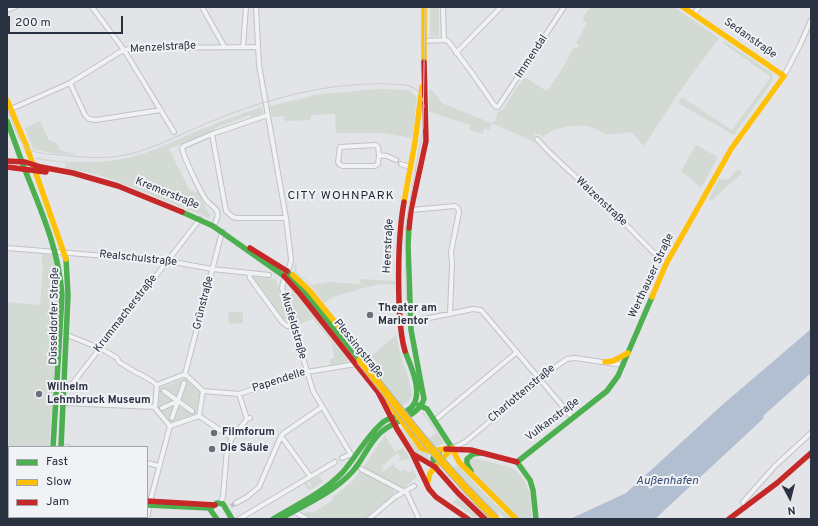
<!DOCTYPE html>
<html>
<head>
<meta charset="utf-8">
<style>
	body { margin:0 }
	#map { position:relative; width:818px; height:526px; overflow:hidden; background:#e3e4e7; font-family:Overpass,sans-serif }
	canvas { display:block }
	.frame { position:absolute; inset:0; border:8px solid #2a3140; pointer-events:none }
	.legend { position:absolute; left:8px; top:446px; width:140px; height:72px; box-sizing:border-box; background:#f0f2f6; border:1px solid #a1a5ad; margin:0; padding:5px 7px; list-style:none; font-size:12px; color:#2a3140 }
	.legend li { display:flex; align-items:center; gap:8px; height:20px }
	.legend b { width:20px; border:1px solid #a1a5ad }
	.north { position:absolute; left:770px; top:478px; width:40px; height:40px; -webkit-text-stroke:3px #f0f2f6; paint-order:stroke; rotate:173deg; font-size:11px; font-weight:700; line-height:16px; text-align:center; color:#2a3140 }
	.north::after { content:''; display:block; margin:auto; width:14px; height:18px; background:#2a3140; clip-path:polygon(50% 0,100% 100%,50% 72%,0 100%) }
	.scale { position:absolute; left:8px; top:16px; width:115px; height:18px; box-sizing:border-box; border:2px solid #2a3140; border-top:0; padding-left:5px; font-size:12px; line-height:14px; white-space:nowrap; color:#2a3140; -webkit-text-stroke:3px #f0f2f6; paint-order:stroke }
</style>
</head>
<body>
<div id="map">
<canvas width="818" height="526"></canvas>
<div class="frame"></div>
<ul class="legend">
<li><b style="height:5px;background:#4caf50"></b>Fast</li>
<li><b style="height:5px;background:#ffc107"></b>Slow</li>
<li><b style="height:5px;background:#c62828"></b>Jam</li>
</ul>
<div class="north">N</div>
<div class="scale">200 m</div>
</div>
<script>
const g = document.querySelector('canvas').getContext('2d');
g.lineJoin = 'round';
function fill(path, color) { g.fillStyle = color; g.fill(path, 'evenodd'); }
function strokePath(path, color, width, dash) { g.strokeStyle = color; g.lineWidth = width; g.lineCap = dash ? 'butt' : 'round'; g.setLineDash(dash || []); g.stroke(path); }
function write(font, color, halo, rows, align = 'center') {
  g.font = font + ' Overpass,sans-serif'; g.lineWidth = 4; g.setLineDash([]); g.textBaseline = 'middle'; g.strokeStyle = halo; g.fillStyle = color; for (const [text, x, y, turn = 0] of rows) {
    g.save(); g.translate(x, y); g.rotate((+turn || 0) * Math.PI / 180); g.textAlign = isNaN(turn) ? turn : align; if (halo) g.strokeText(text, 0, 0); g.fillText(text, 0, 0); g.restore();
  }
}
const green = new Path2D(`
	M430 7H439V36H430Z
	M590 7H674L719 38 677 95 644 146 631 132C623 133 613 135 605 134 601 133 598 129 594 128 581 122 553 127 543 137L540 134H535L533 139 536 143 492 123 489 130 484 129 483 134 469 130 470 125 433 113 429 112V89L434 92 442 103 491 123 495 121 497 116V112L503 109 524 77 547 91 562 69 574 47 577 49 579 45 576 43 587 23 583 20 584 18 583 17Z
	M724 41 772 73 773 77 771 83 734 135 678 103 682 97 732 130 771 77 723 43Z
	M376 89 409 90 417 97 412 138 384 133H336L335 114 311 115V120L285 121 284 116 272 117 270 106 313 96V95Z
	M262 107 263 113 251 117 250 115 215 128V130L169 149 190 191 198 192 208 212 211 215 209 218 108 178 86 172 65 169 66 163 40 160 36 159V157C68 165 111 164 142 154 159 149 174 141 190 134 214 124 238 115 262 107Z
	M40 121 49 140 57 143 60 150 78 155 52 153 33 149 25 128Z
	M696 145 718 157 701 188 681 171Z
	M737 170H741V174L711 201 709 198 719 179 727 180Z
	M42 254 53 255 55 262 59 298V311L49 447H9V480H7V302L40 305 43 266 42 265Z
	M295 263 297 264 296 271 312 285 328 282 360 284V279L395 281V285L380 284 367 287 333 297 324 303 311 286 294 271Z
	M253 277 276 279 288 318 287 320 283 319 253 278Z
	M288 289H290L297 296 347 359V362L331 365 329 360 334 358 332 343 313 319 297 325 288 294Z
	M228 312H243V323L229 324Z
	M396 335 400 353 408 376 412 394 409 401 401 407 385 387 380 372 369 358Z
	M185 378 200 393 196 414 170 423 158 410 160 388Z
	M423 412 424 413 446 443 434 447 428 439 436 433 422 413Z
	M403 427C410 438 415 450 428 453L429 455 428 460 414 452 400 429Z
	M385 435 395 452 403 448 410 459 398 461 401 458 398 453C391 457 388 462 382 466L383 468 381 470 382 472 394 464 395 468H398L399 471 406 470 407 473 411 472 412 469 417 477 404 488 365 469 364 466Z
	M473 458 510 467 517 471 524 480 530 493 532 519H519L485 486 471 469 470 460Z
	M458 465 480 489 511 519H506L498 512 495 515 450 469Z
	M360 471 389 485 396 493 365 519H312L303 514 309 511 312 513 332 501 333 497 353 481Z
	M319 476 323 482 309 491 304 483 306 482 310 487 312 486 309 481Z
	M458 498 480 519H475L470 514 452 502Z`);
const water = new Path2D(`
	M811 329V373L763 416 764 418 655 519H570L626 493 721 406Z`);
const streetTunnel = new Path2D(`
	M231 506 236 503`);
const street = new Path2D(`
	M92 7 124 50 174 132
	M202 7 224 46
	M256 7 259 65 286 218 291 259C291 269 284 275 282 288L313 391 353 458
	M443 7 444 40
	M7 10 15 7
	M694 14 699 7
	M444 40 448 41 472 73 495 106 498 107 564 7
	M424 41 444 40
	M243 47 246 7
	M456 53 501 7
	M784 76 801 43 811 20
	M70 83 85 115 89 119 96 120 161 110
	M11 109 70 83 120 52 131 48 257 47
	M212 134 226 211 233 217 237 218H286
	M537 139C557 162 581 180 603 202 625 222 644 245 666 264
	M379 155 378 164 375 166H343L340 165 338 162 340 147 376 145 378 147 379 155 387 156 396 160
	M401 164 410 167
	M411 210 455 206 458 208 459 212 451 252 452 264 450 314
	M213 226C216 222 219 217 217 211 215 207 209 204 206 200 200 191 184 158 182 148L184 146 212 134 268 115
	M7 248 168 261 212 269 269 275
	M249 273 250 278 282 322 287 326H294
	M400 324 473 309 481 310 571 416
	M67 335 102 349 117 358 119 362 137 373 140 374 152 381 157 385
	M185 374 221 236 223 232
	M157 385 185 374 203 391
	M157 385 155 408 170 426
	M64 387 73 383 200 219
	M164 391 192 411
	M203 391 239 394 307 372 356 364
	M239 394 247 419
	M64 403 155 407
	M162 408 178 401
	M199 416 232 438
	M199 416 203 391
	M172 418 184 383
	M435 420 517 352
	M170 426 199 416
	M281 436 310 476
	M61 447H68
	M453 448 465 442 554 368 567 359 575 358 623 365
	M342 458 351 454
	M147 463 159 466
	M361 469 405 492
	M406 491 419 519
	M220 503 223 497 227 449 232 438 247 419 250 418
	M236 503 247 497 259 487 281 436 284 433 322 407
	M745 507 743 502 775 466 811 433
	M293 511 307 519
	M8 519 9 516
	M54 519V517
	M96 519V517
	M147 519 151 498 170 426
	M239 519 335 462
	M369 519 395 497 414 486`);
const fast = new Path2D(`
	M7 121C14 139 20 158 27 175 43 215 59 252 62 295L53 447
	M182 212 213 226 284 276
	M287 271 360 360
	M419 405 427 409 452 448
	M61 447 68 295 66 259
	M517 462 607 391 618 376 652 297
	M517 462 530 480 533 490 536 519
	M435 467 433 458 439 453
	M471 471 467 464V459L473 454 481 453
	M7 495H9
	M147 505 209 508 217 519
	M212 507 217 503 223 504 232 519
	M273 519C296 505 323 493 342 473 356 457 366 437 382 423 392 415 410 414 415 402 421 386 410 365 405 351
	M280 519C304 505 333 493 352 472 362 461 368 445 379 434 392 420 418 418 424 399L411 330 408 245 409 228`);
const slow = new Path2D(`
	M424 7V62
	M683 7 784 76 731 149
	M7 100 26 145 66 259
	M404 202 415 142 422 87
	M293 275 309 290 376 373 386 399 421 448 429 451 446 449
	M652 297 666 264 730 151
	M605 362 613 361 628 353
	M452 448 459 462 516 519
	M7 484 9 485
	M427 485 430 473 452 448`);
const jam = new Path2D(`
	M7 161 25 162 41 167 73 173 118 186 182 212
	M7 167 46 172
	M404 202C398 235 398 269 399 303 400 319 400 335 405 351
	M409 228 411 210 426 141 424 62
	M250 248 287 271
	M284 276 300 294 378 392 397 429 412 453 429 489 436 497 468 519
	M446 449 471 450 517 462
	M413 454 435 467
	M435 467 458 493 485 519
	M147 501 215 505
	M729 519 777 483 811 453`);
const tram = new Path2D(`
	M7 108C11 118 18 141 27 148 36 154 50 154 60 155 80 157 100 159 120 156 145 152 166 141 189 131 218 118 249 106 280 98 319 87 366 81 406 85 418 88 423 95 424 107
	M407 317 405 241 406 223 423 128 425 7`);
const slowBridge = new Path2D(`
	M360 360C404 415 445 470 496 519`);
const markers = [
	[370,315,4,"#6b707a"],
	[39,394,4,"#6b707a"],
	[214,433,4,"#6b707a"],
	[212,449,4,"#6b707a"]
];
const streetNames = [
	["Sedanstraße",750,39,35],
	["Menzelstraße",163,48,-3],
	["Immendal",532,57,-57],
	["Kremerstraße",167,194,22],
	["Walzenstraße",601,202,43],
	["Heerstraße",389,246,-87],
	["Realschulstraße",138,259,6],
	["Werthauser Straße",652,276,-65],
	["Grünstraße",204,303,-76],
	["Krummacherstraße",126,314,-52],
	["Düsseldorfer Straße",55,316,-89],
	["Musfeldstraße",293,326,74],
	["Plessingstraße",358,349,51],
	["Papendelle",279,381,-18],
	["Charlottenstraße",522,394,-40],
	["Vulkanstraße",553,420,-37]
];
const poiNames = [
	["Theater am",378,309],
	["Marientor",378,322],
	["Wilhelm",47,388],
	["Lehmbruck Museum",47,401],
	["Filmforum",222,433],
	["Die Säule",220,449]
];
const neighbourhoodNames = [
	["CITY WOHNPARK",341,197]
];
const waterNames = [
	["Außenhafen",667,482]
];
fill(green, '#d2dad3');
fill(water, '#b2bfd1');
strokePath(streetTunnel, '#bec0c6', 4, [4, 2]);
strokePath(street, '#c1c2c5', 6);
strokePath(street, '#f1f2f4', 4);
strokePath(fast, '#4caf50', 5.5);
strokePath(slow, '#ffc107', 5.5);
strokePath(jam, '#c62828', 5.5);
strokePath(tram, '#cbcccf', 1);
strokePath(slowBridge, '#b5b7bc', 9, []);
strokePath(slowBridge, '#ffc107', 7);
for (const [x, y, r, color] of markers) { const dot = new Path2D(); dot.arc(x, y, r, 0, 2 * Math.PI); g.fillStyle = color; g.fill(dot); strokePath(dot, '#f0f2f6', 1.5); }
write('11px', '#2a3140', '#f0f2f6', streetNames);
write('bold 11px', '#2a3140', '#f0f2f6', poiNames, 'left');
g.letterSpacing = '1px';
write('12px', '#1c2231', '#f0f2f6', neighbourhoodNames);
g.letterSpacing = '0px';
write('italic 12px', '#364d72', '#f0f2f6', waterNames);
</script>
</body>
</html>
